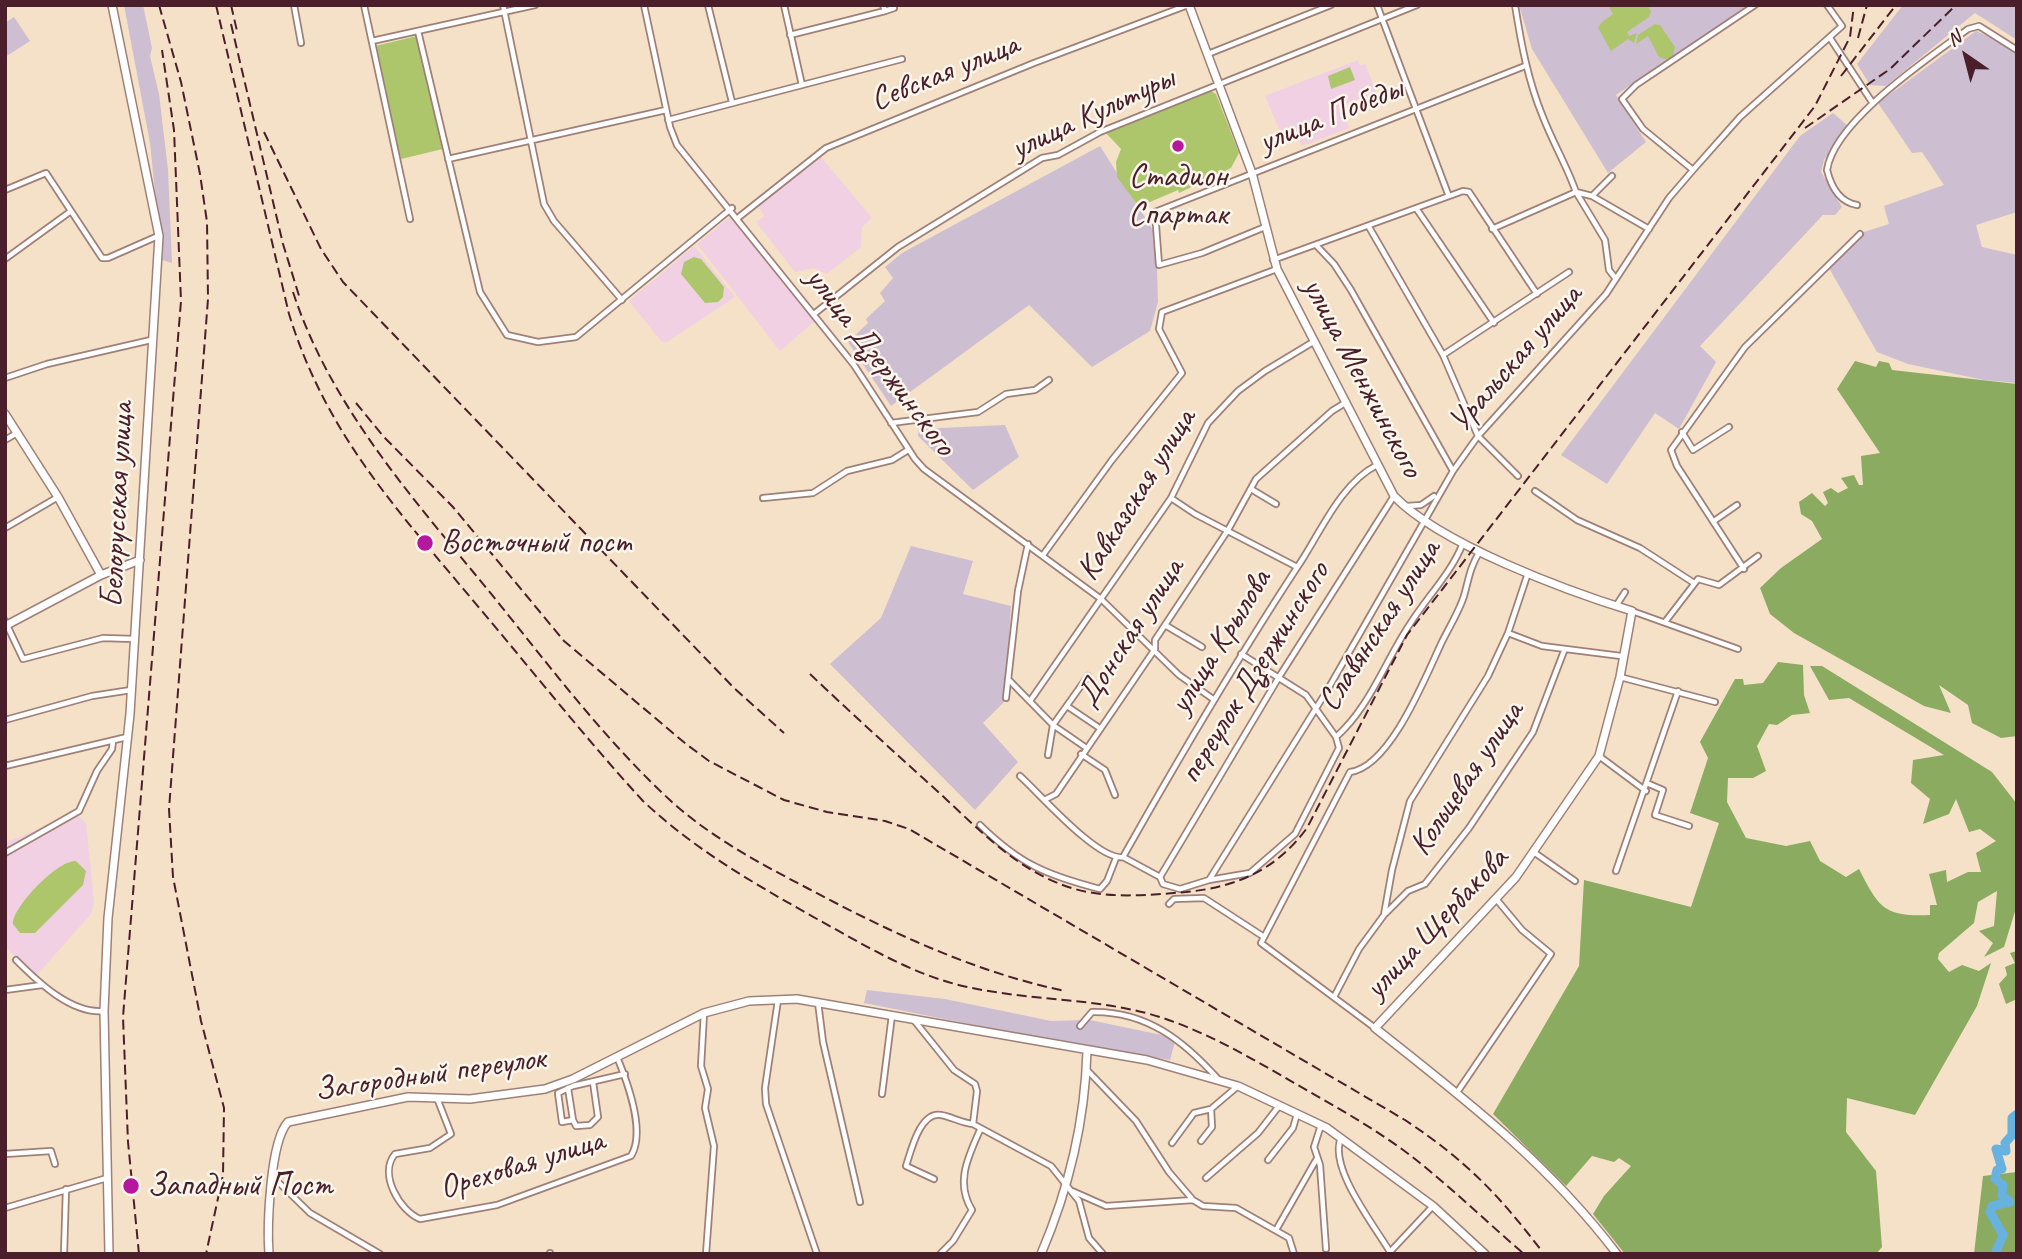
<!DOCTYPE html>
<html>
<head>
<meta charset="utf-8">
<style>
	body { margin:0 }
	#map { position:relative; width:2022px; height:1259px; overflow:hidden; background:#f4e1c7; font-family:Caveat,sans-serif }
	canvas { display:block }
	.frame { position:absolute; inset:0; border:7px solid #4a1f2b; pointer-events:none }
	.north { position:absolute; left:1931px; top:21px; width:70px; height:70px; -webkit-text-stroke:5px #fbf7ec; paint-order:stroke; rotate:325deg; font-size:19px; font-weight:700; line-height:28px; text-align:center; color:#4a1f2b }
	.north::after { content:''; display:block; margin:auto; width:24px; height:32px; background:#4a1f2b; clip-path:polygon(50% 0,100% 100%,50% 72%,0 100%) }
</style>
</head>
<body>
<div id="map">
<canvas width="2022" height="1259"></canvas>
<div class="frame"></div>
<div class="north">N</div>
</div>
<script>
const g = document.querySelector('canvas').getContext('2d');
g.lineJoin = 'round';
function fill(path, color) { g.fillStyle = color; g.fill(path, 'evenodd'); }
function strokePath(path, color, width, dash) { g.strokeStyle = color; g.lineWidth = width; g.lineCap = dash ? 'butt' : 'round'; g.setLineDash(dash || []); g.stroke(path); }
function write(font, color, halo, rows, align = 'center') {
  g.font = font + ' Caveat,sans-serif'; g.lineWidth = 5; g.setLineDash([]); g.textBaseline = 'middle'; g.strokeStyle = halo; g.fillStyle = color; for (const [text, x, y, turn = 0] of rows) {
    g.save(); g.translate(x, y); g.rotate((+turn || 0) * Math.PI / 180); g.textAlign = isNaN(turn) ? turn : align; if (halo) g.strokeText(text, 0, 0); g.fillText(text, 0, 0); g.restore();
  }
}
const built = new Path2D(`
	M1358 60 1360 66 1365 64 1376 92 1340 106 1349 128 1302 146 1294 126 1280 131 1265 96Z
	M821 157 872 218 862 227 861 247 827 274 814 268 795 272 756 222 765 216 757 206 811 161 814 163Z
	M731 216 815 321 780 351 697 244Z
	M694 246 735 297 667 342H662L629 301Z
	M76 814 86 823 94 902 91 914 36 976 5 947V843Z`);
const industrial = new Path2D(`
	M124 5H143L152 48 150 56 159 94 168 170 172 263 162 260 150 143Z
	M1519 5H1749L1616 95 1646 142 1608 173 1532 49Z
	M1903 5H2017V40L1975 13 1886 86 1870 85 1857 64Z
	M14 17 30 41 5 57V23Z
	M1976 31 2007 45 2017 56V212L1976 225 1982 247 2017 255V383L1984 380 1908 364 1877 352 1829 268 1864 232 1889 224 1884 206 1944 185 1922 152 1912 153 1878 103Z
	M1833 113 1848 126 1824 160 1821 172 1842 207 1835 215H1823L1700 346 1716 362 1679 429 1655 413 1607 484 1561 455 1800 136Z
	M1100 146 1156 235 1158 302 1150 331 1092 367 1029 305 891 406 848 342 868 323 866 319 885 301 880 293 893 278 885 267 902 253Z
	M1005 425 1019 457 973 490 918 436 919 429Z
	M911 546 973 561 963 594 1011 606 1005 701 983 723 1018 762 975 810 830 664 881 618Z
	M867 990 945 999 1051 1021 1090 1020 1176 1038 1170 1060 1080 1046 864 1003Z`);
const green = new Path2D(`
	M1608 5H1647L1651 11 1649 17 1627 32 1629 36 1637 33 1634 43 1628 39 1611 51 1598 28 1602 22 1613 14Z
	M1655 24 1660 25 1675 47 1673 56 1668 60 1659 57 1648 36 1636 44 1638 35Z
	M417 36 443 149 401 159 375 46Z
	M1350 67 1355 80 1331 89 1328 76Z
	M1211 91 1216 94 1239 153 1231 168 1179 193 1178 190 1143 205 1136 203 1117 177 1116 162 1121 149 1106 133Z
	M694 257 701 259 724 287 723 297 718 302 705 303 681 274 684 262Z
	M76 861 86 871 83 885 35 933H20L13 924C12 907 59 859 76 861Z`);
const forest = new Path2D(`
	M1855 361 1876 367 1879 361 1889 363 1892 370 2017 384V736L2001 738 1972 723 1968 705 1939 685 1951 713 1924 706 1794 633 1770 614 1760 588 1781 568 1822 539 1812 521 1801 514 1799 502 1812 493 1825 506 1828 503 1823 492 1831 488 1838 493 1848 488 1841 478 1854 475 1859 485H1863L1861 456 1880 453 1837 389Z
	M1778 662 1803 665 1804 695 1810 713 1792 715 1777 725 1769 724 1757 746 1766 771 1753 778H1728L1727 802 1746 838 1786 846 1810 841 1820 861 1846 877 1859 869C1879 908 1884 917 1930 915V905H1937L1929 874 1946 870 1947 882 1968 872H1981L1976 853 1996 841 1980 829 1969 832 1956 799 1949 814 1923 824 1930 799 1911 783 1913 760 1944 755 1849 698 1829 700 1810 666H1822L1992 772 2017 804V905L2004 947 1984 957 1993 943 1979 931 1994 926 1997 891 1978 902 1974 923 1939 953 1938 959 1949 972 1962 965 1979 971 1991 963 1977 1006 1915 1115 1847 1098 1846 1132 1876 1171 1882 1247 1876 1254H1625L1593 1214 1604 1196 1631 1166 1619 1158 1614 1162 1592 1156 1566 1186 1493 1114 1579 966 1584 880 1691 907 1719 823 1690 813 1708 758 1700 742 1735 679H1743L1744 685 1763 683Z
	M2017 951V999L2006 1004 1999 984 2007 975 2005 967 2015 963 2010 953Z
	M2017 1172V1254H1974L1983 1176Z`);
const river = new Path2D(`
	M1995 1254 2003 1235 1990 1212 1992 1206 2010 1202 2002 1195 2003 1185 1995 1179 1997 1170 2002 1169 1996 1149 2006 1151 2005 1143 2012 1135V1118L2017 1114`);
const street = new Path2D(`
	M294 5 301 43
	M364 5 410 219
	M503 5 544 204 554 221 622 300
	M644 5 670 127 677 145 854 365 915 459 924 469 1101 599 1179 675 1213 699
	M708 5 732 102
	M784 5 802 85
	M883 5 885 11 894 8
	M1377 5 1448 194
	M1515 5C1521 43 1528 81 1543 117 1553 143 1567 166 1576 192L1592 196 1649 229
	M418 31 480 292 507 335 538 342 576 337 732 208
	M790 35 885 11
	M1830 38 1872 102
	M372 41 535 5
	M1208 54 1331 5
	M668 120 902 59
	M448 159 666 110
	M1693 170 1643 129 1622 99 1636 85 1755 5
	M5 190 46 173 102 258H108L158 236
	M1592 196 1612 176
	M1857 205C1839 202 1831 186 1827 170 1834 121 1929 58 1968 29L1979 26 2017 50
	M1416 208 1494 323
	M739 217 826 148 1034 63 1188 5
	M1265 227 1202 253 1159 265 1155 212 1525 66
	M1369 227 1443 355 1478 436 1518 476
	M1492 229 1576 192 1605 240 1609 270 1616 279
	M1316 245 1334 264 1351 290 1453 471
	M5 259 71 211
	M1273 260 1463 191 1469 192 1537 294
	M814 314 898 247 1042 158 1058 155 1100 132 1417 5
	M1443 355 1569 272
	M5 378 47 364 151 340
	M891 423 978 412 1006 394 1035 390 1049 380
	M1682 432 1693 450 1729 427
	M5 440 17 433
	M1251 489 1276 504
	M1535 491 1577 520 1640 548 1694 583
	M763 498 813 493 847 471 892 460 908 450
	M1171 498 1195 514 1297 567
	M1407 506 1421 505 1434 496
	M1714 521 1737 505
	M5 528 58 497
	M1043 555 1112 460 1182 373 1159 329 1162 312 1277 269
	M1744 569 1677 466 1671 450 1745 347 1860 234
	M1616 606 1625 592
	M1632 611 1738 649
	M5 621 23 659 103 638 134 639
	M1665 622 1698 579 1719 585 1758 556
	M1165 625 1202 647
	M1508 633 1542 646 1621 656
	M1241 654 1306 695 1336 737
	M1620 677 1715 702
	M1008 679 1053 725 1085 747
	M1006 698 1018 591 1028 544
	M1030 701 1171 498 1208 423 1238 391 1265 371 1313 342
	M1067 706 1098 727
	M5 720 92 696 131 690
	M1081 754 1105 770 1115 795
	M1048 755 1053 725 1088 676
	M1599 756 1646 791
	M5 766 127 737
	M1020 776C1039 793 1098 861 1123 857L1160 877
	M1649 784 1663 790 1655 815 1689 826
	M1046 799 1056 794 1155 649V640L1228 530 1256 479 1332 411 1345 403
	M980 825C1020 864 1046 875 1100 889L1107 881 1116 858
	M5 853 79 811 97 771 112 749 113 741
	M1535 853 1575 881
	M1123 857C1180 756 1238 657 1302 560 1323 527 1342 483 1377 465
	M1616 871 1678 691
	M1160 877 1163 884 1180 889 1209 880 1328 689 1453 471 1478 436 1606 294 1669 198 1693 170 1740 117 1842 26 1827 5
	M1160 877 1279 677 1394 496
	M1209 880 1250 873 1295 834 1339 748 1336 737C1370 707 1385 661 1410 624 1427 597 1452 572 1463 543
	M1169 904 1174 899 1204 898 1264 937
	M1385 914 1408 891 1425 884 1469 828 1533 732 1564 651
	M16 960C38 982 71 1014 104 1011
	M5 990 42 985
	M1334 997 1359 949 1384 915 1392 870 1410 801 1488 676 1508 633 1528 573
	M778 1000 765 1088 766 1104 817 1254
	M818 1002 823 1042 860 1202
	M704 1013 701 1066 708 1089 705 1108 714 1146 706 1254
	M913 1019 954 1070 975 1084 977 1091 973 1124 1051 1166 1079 1201 1089 1238 1103 1254
	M1080 1026 1092 1012C1147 1011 1184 1041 1218 1079
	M1375 1028 1261 943 1350 772C1390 767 1425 678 1441 644 1448 629 1459 612 1464 596 1469 578 1470 567 1480 551
	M1087 1070 1136 1121 1169 1172 1193 1200 1203 1206 1236 1208 1289 1238 1294 1254
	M593 1082 598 1117 590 1125 576 1126 573 1120 562 1122 558 1093 573 1086 625 1074
	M568 1088 573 1120
	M1458 1091 1551 954 1522 930 1497 900
	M882 1094 892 1015
	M437 1098 451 1134 430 1148 395 1154C378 1174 400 1211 420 1219L497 1205 631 1156C646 1132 627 1081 617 1057
	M1321 1125 1314 1147 1320 1165 1326 1249
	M1341 1138C1328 1167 1374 1225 1390 1252
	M1201 1141 1212 1127 1211 1109
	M1172 1143 1194 1113 1211 1109 1238 1086
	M5 1154 51 1151 55 1164
	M1268 1160 1293 1128 1297 1114
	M274 1178 310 1213 380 1254
	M1206 1178 1258 1133 1279 1106
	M934 1179 906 1166C911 1151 920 1111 941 1115 952 1117 962 1123 973 1124
	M1072 1191 1106 1206 1193 1200
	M5 1208 107 1178
	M1276 1230 1316 1160
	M550 1253V1254
	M1389 1253 1433 1206
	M64 1254 66 1189
	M940 1254 953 1241 972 1210C955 1183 968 1157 980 1130`);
const secondary = new Path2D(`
	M1189 5 1252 173 1277 269 1394 496C1440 544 1567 591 1632 611L1620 677 1599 756 1516 877 1375 1028C1466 1100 1546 1161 1617 1254
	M5 414 58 497 101 575
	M5 626 101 575 140 560
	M109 1254 104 1011 108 918 130 714 159 236 112 5
	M269 1254C267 1226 270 1141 288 1122L408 1097 470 1099 545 1089 573 1079 704 1013 749 1001 797 999 1147 1060 1238 1086 1327 1128 1433 1206 1485 1254
	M1041 1254C1068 1191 1085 1120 1087 1051`);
const rail = new Path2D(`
	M159 5 181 82 200 174 207 222 208 299 169 809 173 877 201 1021 224 1108 223 1175 206 1254
	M216 5 289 314C327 437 401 514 481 610 535 674 587 740 643 801 695 850 755 884 817 919 861 943 906 971 955 984 1024 1002 1096 996 1163 1018 1210 1034 1253 1059 1296 1084 1338 1108 1383 1133 1420 1163 1456 1192 1489 1224 1524 1254
	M231 5 237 31
	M231 24 283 244 300 299
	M1858 38 1867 5
	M1841 76 1896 5
	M1805 128 1890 69 1956 5
	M264 132 321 249 343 282 734 688 784 733
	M293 292C328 399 403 487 474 573 538 650 598 734 672 802 712 838 761 864 809 889 890 932 974 972 1065 991
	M356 403 383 436 453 507 564 641 686 744 709 761 784 800 827 812 885 821 909 829 1405 1120C1468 1162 1499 1195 1544 1254
	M810 674C851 713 893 751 935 789 978 828 1018 873 1075 889 1110 899 1150 895 1186 892 1237 887 1276 870 1307 828L1407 635 1815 106 1850 37 1854 5
	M139 1254 128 1142 123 1017 181 301 174 130 162 50`);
const markers = [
	[1178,146,7,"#b5179e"],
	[425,543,9,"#b5179e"],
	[131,1186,9,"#b5179e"]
];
const streetNames = [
	["Севская улица",945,73,-22],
	["улица Культуры",1093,114,-25],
	["улица Победы",1331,116,-22],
	["Уральская улица",1516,359,-49],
	["улица Дзержинского",880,362,53],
	["улица Менжинского",1362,378,62],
	["Кавказская улица",1137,495,-58],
	["Белорусская улица",118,505,-87],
	["Славянская улица",1380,626,-57],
	["Донская улица",1131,633,-57],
	["улица Крылова",1221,642,-58],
	["переулок Дзержинского",1255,673,-58],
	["Кольцевая улица",1467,779,-56],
	["улица Щербакова",1437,924,-47],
	["Загородный переулок",430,1075,-8],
	["Ореховая улица",522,1165,-17]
];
const poiNames = [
	["Стадион",1178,177,"center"],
	["Спартак",1178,215,"center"],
	["Восточный пост",441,543],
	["Западный Пост",147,1186]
];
fill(built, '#f1d0e3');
fill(industrial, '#cebed1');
fill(green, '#adc66c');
fill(forest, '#8aab60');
strokePath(river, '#68b2e0', 9);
strokePath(street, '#9f8079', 8);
strokePath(secondary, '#9f8079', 10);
strokePath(street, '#fff', 4.5);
strokePath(secondary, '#fff', 7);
strokePath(rail, '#4a1f2b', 2, [10, 5]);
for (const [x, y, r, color] of markers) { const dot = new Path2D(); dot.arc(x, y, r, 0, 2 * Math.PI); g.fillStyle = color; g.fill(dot); strokePath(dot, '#fbf7ec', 2.5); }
write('33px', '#4a1f2b', '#fbf7ec', streetNames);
write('33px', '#4a1f2b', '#fbf7ec', poiNames, 'left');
</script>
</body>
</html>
